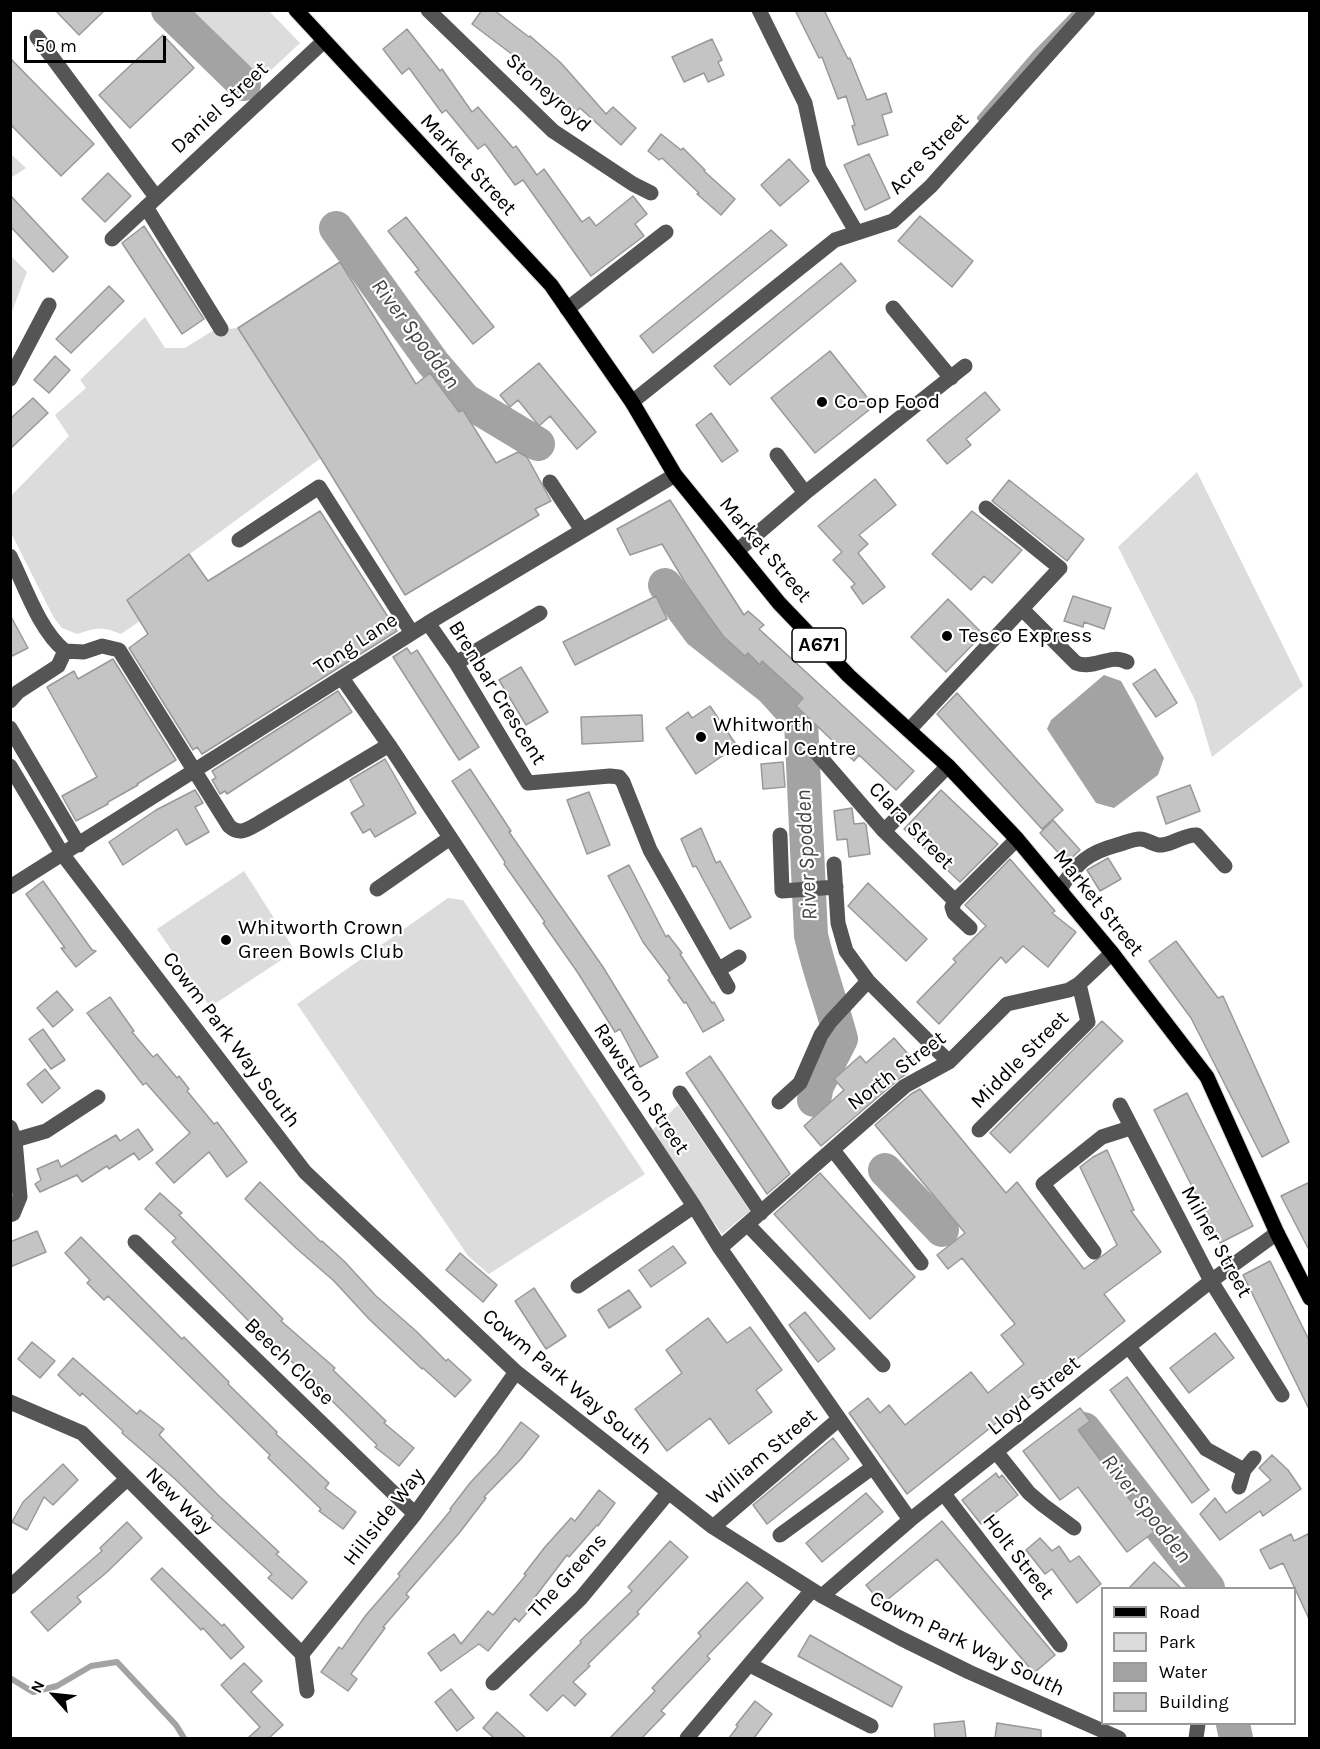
<!DOCTYPE html>
<html>
<head>
<meta charset="utf-8">
<style>
	body { margin:0 }
	#map { position:relative; width:1320px; height:1749px; overflow:hidden; background:#fff; font-family:Karla,sans-serif }
	canvas { display:block }
	.frame { position:absolute; inset:0; border:12px solid #000; pointer-events:none }
	.legend { position:absolute; left:1101px; top:1587px; width:195px; height:138px; box-sizing:border-box; background:#fff; border:2px solid #999; margin:0; padding:8px 10px; list-style:none; font-size:18px; color:#000 }
	.legend li { display:flex; align-items:center; gap:12px; height:30px }
	.legend b { width:30px; border:2px solid #999 }
	.north { position:absolute; left:24px; top:1665px; width:60px; height:60px; -webkit-text-stroke:4px #fff; paint-order:stroke; rotate:297deg; font-size:16px; font-weight:700; line-height:24px; text-align:center; color:#000 }
	.north::after { content:''; display:block; margin:auto; width:21px; height:27px; background:#000; clip-path:polygon(50% 0,100% 100%,50% 72%,0 100%) }
	.scale { position:absolute; left:24px; top:36px; width:142px; height:27px; box-sizing:border-box; border:3px solid #000; border-top:0; padding-left:8px; font-size:18px; line-height:21px; white-space:nowrap; color:#000; -webkit-text-stroke:4px #fff; paint-order:stroke }
</style>
</head>
<body>
<div id="map">
<canvas width="1320" height="1749"></canvas>
<div class="frame"></div>
<ul class="legend">
<li><b style="height:8px;background:#000"></b>Road</li>
<li><b style="height:16px;background:#dcdcdc"></b>Park</li>
<li><b style="height:16px;background:#a3a3a3"></b>Water</li>
<li><b style="height:16px;background:#c4c4c4"></b>Building</li>
</ul>
<div class="north">N</div>
<div class="scale">50 m</div>
</div>
<script>
const g = document.querySelector('canvas').getContext('2d');
g.lineJoin = 'round';
function fill(path, color) { g.fillStyle = color; g.fill(path, 'evenodd'); }
function strokePath(path, color, width, dash) { g.strokeStyle = color; g.lineWidth = width; g.lineCap = dash ? 'butt' : 'round'; g.setLineDash(dash || []); g.stroke(path); }
function write(font, color, halo, rows, align = 'center') {
  g.font = font + ' Karla,sans-serif'; g.lineWidth = 4.5; g.setLineDash([]); g.textBaseline = 'middle'; g.strokeStyle = halo; g.fillStyle = color; for (const [text, x, y, turn = 0] of rows) {
    g.save(); g.translate(x, y); g.rotate((+turn || 0) * Math.PI / 180); g.textAlign = isNaN(turn) ? turn : align; if (halo) g.strokeText(text, 0, 0); g.fillText(text, 0, 0); g.restore();
  }
}
const green = new Path2D(`
	M191 11H269L300 43 253 87Z
	M10 153 26 168 12 177 11 176Z
	M11 256 27 272 11 314Z
	M145 317 165 348H185L214 330 238 328 321 458 127 600 140 621 121 634C102 626 96 628 77 634L62 628 54 618 11 533V496L69 436 55 415 86 388 80 380Z
	M1197 472 1303 686 1212 757 1195 700 1118 547Z
	M244 871 295 951 210 1007 157 929Z
	M448 898 463 900 645 1174 489 1274 468 1256 297 1004Z
	M678 1105 750 1211 722 1234 651 1131Z`);
const water = new Path2D(`
	M1104 675 1121 681 1164 758 1158 775 1114 808 1096 803 1047 729 1051 720Z`);
const stream = new Path2D(`
	M980 118 1036 53 1075 13
	M10 1678 33 1692 57 1686 91 1666 117 1662 176 1725 184 1738`);
const river = new Path2D(`
	M168 10 244 84
	M336 228 433 363 465 400 538 444
	M665 585 700 632 772 689 801 721 811 935C819 971 832 1004 841 1039L817 1086 814 1100
	M885 1170 942 1230
	M1084 1429 1208 1588
	M1233 1724 1236 1738`);
const building = new Path2D(`
	M55 10H105L79 35Z
	M482 10H494L529 37 530 36 561 63 606 114 613 107 636 128 621 145 580 108 570 117 535 78 533 80 510 58 513 55 472 24Z
	M795 10H824L848 59 850 58 867 100 886 93 892 112 882 115 888 135 858 145 852 126 855 125 846 96 838 99 822 57 819 58Z
	M407 29 440 71 442 69 472 112 478 107 513 148 516 146 537 175 544 169 582 222 589 217 596 226 633 196 647 214 635 224 644 236 591 276 523 180 515 185 485 144 478 149 446 110 442 113 409 68 402 74 383 49Z
	M163 35 194 68 130 128 99 95Z
	M712 39 722 60 718 62 724 75 708 82 704 73 684 82 672 57Z
	M10 58 94 144 61 176 10 124Z
	M661 134 681 150 683 148 705 170 704 171 735 199 721 215 697 194 699 193 662 158 659 160 648 151Z
	M869 154 890 198 865 210 844 165Z
	M789 159 809 181 780 206 761 185Z
	M108 173 131 196 105 222 82 199Z
	M10 195 68 257 53 272 10 226Z
	M920 216 973 261 952 287 898 241Z
	M406 217 494 327 473 344 415 272 419 270 388 231Z
	M144 226 204 319 182 334 122 243Z
	M771 230 787 245 653 353 640 336Z
	M340 262 416 384 430 373 459 412 463 410 496 463 518 452 527 457 551 501 535 509 539 515 405 595 314 447 238 328Z
	M841 263 856 281 730 385 714 366Z
	M109 286 124 301 71 353 56 339Z
	M830 351 874 406 815 453 771 398Z
	M55 356 70 370 49 393 34 380Z
	M539 363 596 432 577 449 550 416 539 426 518 400 510 407 500 395Z
	M985 392 1000 410 966 439 971 445 947 464 927 440Z
	M33 398 48 413 10 449V419Z
	M711 413 738 451 722 462 696 425Z
	M875 479 896 505 859 535 868 544 858 553 885 587 863 604 851 587 855 584 833 560 842 552 818 526Z
	M1009 480 1084 539 1067 561 992 501Z
	M670 500 744 615 748 611 764 625 759 629 914 771 896 790 859 755 854 761 796 706 803 698 762 661 760 665 748 653 745 656 723 636 686 584 662 544 630 555 617 529Z
	M320 511 397 631 202 754 197 747 193 750 129 648 148 634 127 600 189 554 208 581Z
	M972 511 1022 550 992 583 984 576 971 590 932 554Z
	M656 596 667 619 575 665 563 642Z
	M1073 596 1111 608 1104 629 1084 622 1083 627 1064 621Z
	M948 599 983 634 946 672 911 637Z
	M10 615 28 648 10 657Z
	M407 648 411 654 417 650 479 747 459 760 393 657Z
	M113 659 176 760 137 784 138 785 108 802V804L76 821 62 796 97 777 47 687 74 671 78 679Z
	M521 667 548 712 526 725 499 680Z
	M1155 669 1177 703 1156 717 1133 684Z
	M338 691 352 712 227 794 225 791 220 794 212 780 216 778 212 771Z
	M957 693 1063 810 1042 829 937 714Z
	M710 706 737 746 696 774 666 728 688 712 692 718Z
	M642 715 643 741 582 744 581 717Z
	M385 759 416 813 375 837 370 829 363 833 351 813 364 805 350 780Z
	M783 762 785 787 763 789 761 764Z
	M470 769 511 831 509 832 603 967 658 1057 640 1067 620 1029 615 1032 578 973 543 923 545 922 504 864 505 862 452 781Z
	M1190 785 1200 811 1166 824 1157 797Z
	M195 790 203 803 195 807 209 832 186 845 177 829 123 865 109 842 156 810Z
	M941 790 998 844 960 882 904 829Z
	M589 792 610 845 587 854 567 800Z
	M852 808 854 824 864 823 866 825 870 854 849 857 847 839 837 840 834 811Z
	M1053 820 1080 850 1067 862 1040 833Z
	M701 828 716 863 720 861 751 917 730 929 696 866 693 867 681 839Z
	M1108 858 1121 879 1100 891 1087 870Z
	M1010 859 1055 911 1052 913 1076 932 1048 967 1023 946 1006 963 1001 957 939 1024 917 1002 956 962 953 959 986 926 965 905Z
	M629 865 666 937 668 935 682 953 680 954 712 1003 714 1002 724 1020 703 1032 686 1002 684 1003 668 980 670 978 643 942 608 876Z
	M43 881 92 950 96 951 76 967 61 948H65L26 894Z
	M868 883 927 939 906 961 848 906Z
	M1176 941 1218 998 1223 996 1289 1142 1262 1157 1191 1018 1149 961Z
	M57 991 73 1010 53 1027 37 1008Z
	M110 997 134 1031 132 1032 153 1057 157 1054 177 1078 179 1076 189 1089 187 1091 214 1124 217 1122 247 1162 227 1177 209 1152 174 1183 156 1163 190 1133 146 1083 143 1085 87 1013Z
	M1102 1021 1123 1041 1010 1153 990 1133Z
	M43 1029 65 1060 51 1069 29 1039Z
	M894 1038 915 1062 905 1071 908 1073 899 1079 821 1146 804 1126 844 1090 834 1079 860 1056 866 1063Z
	M710 1056 790 1174 767 1194 686 1073Z
	M45 1069 60 1088 42 1103 27 1084Z
	M920 1089 1006 1193 1017 1182 1084 1269 1117 1245 1080 1167 1093 1157 1107 1150 1134 1210 1131 1211 1161 1252 1104 1294 1125 1321 907 1494 849 1413 868 1398 880 1413 889 1405 905 1425 971 1372 988 1393 1024 1364 1001 1335 1015 1324 962 1258 948 1269 937 1255 965 1233 875 1125 911 1094Z
	M1187 1093 1253 1226 1220 1243 1154 1110Z
	M138 1129 153 1150 139 1160 134 1153 109 1169 107 1166 82 1182 77 1175 40 1192 35 1184 41 1180 37 1169 58 1160 61 1167 116 1135 120 1141Z
	M820 1173 915 1277 870 1319 774 1214Z
	M260 1182 321 1242 322 1241 345 1262 376 1296 416 1331 446 1361 448 1359 471 1380 455 1397 423 1368 422 1369 369 1319 334 1281 296 1248 245 1199Z
	M1310 1182V1252L1281 1196Z
	M160 1193 182 1213 179 1215 283 1319 281 1321 335 1368 333 1370 386 1421 384 1423 414 1448 399 1466 375 1447 377 1445 324 1393 326 1391 272 1345 172 1242 176 1238 145 1209Z
	M37 1231 46 1252 10 1267V1242Z
	M81 1237 182 1339 184 1337 229 1382 228 1384 277 1432 276 1434 329 1483 325 1488 356 1512 343 1529 319 1511 321 1509 268 1458 270 1455 108 1296 104 1300 87 1283 90 1280 65 1253Z
	M673 1246 686 1263 651 1287 639 1270Z
	M460 1253 497 1285 483 1302 446 1270Z
	M1270 1261 1310 1342V1411L1243 1275Z
	M534 1288 566 1336 546 1349 515 1301Z
	M629 1290 641 1307 609 1328 598 1310Z
	M805 1312 835 1349 818 1362 789 1325Z
	M708 1318 727 1343 750 1327 782 1370 756 1390 772 1412 729 1444 710 1418 667 1451 635 1409 682 1373 666 1350Z
	M1215 1333 1234 1358 1189 1393 1170 1368Z
	M32 1342 55 1361 40 1378 18 1359Z
	M73 1358 137 1414 140 1410 164 1429 159 1435 218 1495 279 1552 276 1554 307 1582 292 1599 268 1578 272 1574 211 1518 213 1516 175 1479 122 1433 123 1431 82 1393 80 1396 58 1375Z
	M1127 1377 1209 1490 1192 1503 1110 1390Z
	M1080 1408 1090 1421 1078 1430 1154 1532 1127 1552 1078 1487 1060 1500 1023 1451Z
	M521 1422 539 1436 521 1459 484 1497 486 1498 460 1532 406 1594 409 1597 383 1627 385 1628 351 1674 357 1679 348 1691 321 1672 339 1647 342 1649 366 1615 400 1576 398 1574 451 1510 450 1509 470 1483 498 1453Z
	M833 1438 849 1459 767 1524 753 1505Z
	M1272 1455 1288 1470 1301 1489 1263 1516 1260 1511 1220 1540 1200 1514 1215 1498 1226 1513 1271 1480 1259 1468Z
	M63 1464 78 1480 53 1505 44 1497 27 1530 12 1522 23 1502Z
	M996 1473 999 1478 1002 1475 1018 1495 981 1524 962 1500Z
	M599 1490 615 1503 598 1526 597 1525 569 1557 567 1555 535 1597 538 1600 519 1622 515 1618 488 1651 479 1644 441 1671 428 1653 454 1634 461 1644 488 1611 493 1615 526 1575 524 1574 545 1547 571 1518 575 1521Z
	M866 1493 883 1512 822 1562 806 1543Z
	M942 1521 1055 1655 1034 1673 937 1559 882 1604 866 1585Z
	M127 1522 142 1538 106 1573 77 1597 81 1602 48 1631 31 1612 102 1551 100 1548Z
	M1310 1533V1621L1283 1563 1270 1569 1260 1550 1291 1534 1294 1541Z
	M1040 1538 1052 1551 1059 1546 1070 1562 1079 1556 1101 1584 1077 1603 1052 1569 1045 1574 1026 1550Z
	M670 1541 688 1557 637 1612 639 1614 588 1664 590 1666 573 1682 586 1694 575 1706 563 1695 547 1711 530 1695 581 1643 580 1641 632 1591 628 1587Z
	M1154 1562 1181 1588H1129Z
	M162 1568 222 1626 224 1624 244 1647 231 1659 203 1628 201 1630 151 1579Z
	M747 1582 763 1598 707 1656 710 1659 661 1711 665 1714 642 1738H610L655 1691 652 1688 701 1636 698 1633Z
	M810 1635 902 1687 892 1707 798 1656Z
	M244 1663 262 1681 251 1692 283 1725 269 1738H248L260 1727 221 1685Z
	M451 1689 474 1718 457 1731 435 1702Z
	M755 1701 772 1714 754 1738H729L738 1726 736 1725Z
	M497 1712 526 1738H494L483 1728Z
	M964 1721 966 1738H935L934 1724Z
	M997 1723 1041 1730V1738H995Z`);
const minor = new Path2D(`
	M428 10 553 131 633 184 651 193
	M759 10 805 103 819 168 857 233
	M37 37 156 197
	M146 207 221 329
	M112 239 324 41
	M893 308 951 378
	M567 309 666 232
	M10 379 49 305
	M632 402 835 240 893 221 931 186 1088 10
	M777 455 805 493
	M550 482 582 530
	M239 540 319 487 412 633
	M737 551 805 493 965 366
	M10 556C25 586 39 630 65 651
	M1022 609 1076 663C1094 670 1110 653 1127 662
	M428 623 456 663 528 783 610 776 619 777 623 782 650 850 728 987
	M65 651 84 652 102 646 119 650 229 826C240 836 248 829 259 823L389 745
	M456 663 540 613
	M342 678 389 745 694 1206 720 1248 910 1520
	M10 701 18 692 58 666 65 651
	M10 728 79 845
	M909 730 1060 568 986 508
	M815 751 884 831 955 901
	M10 766 63 855 305 1172 516 1372 713 1527 822 1596 900 1638 969 1672 1119 1738
	M884 831 948 766
	M780 835 782 891 836 887
	M834 864 838 923 846 951 868 981 949 1062
	M10 887 428 623 675 475
	M377 889 450 838
	M1060 889C1077 863 1087 853 1117 845 1125 843 1132 839 1140 839 1148 839 1154 846 1162 845 1174 844 1185 834 1197 835L1225 866
	M955 901 1017 839
	M955 901 952 907 954 913 970 928
	M718 970 739 957
	M680 1093 761 1213
	M779 1102 800 1083 821 1035 830 1022 868 981
	M1120 1105 1211 1281 1282 1395
	M10 1127 15 1140 20 1197 13 1214 10 1215
	M979 1130 1088 1022 1079 984
	M15 1140 46 1131 98 1097
	M833 1150 921 1263
	M748 1225 883 1365
	M135 1242 415 1514
	M720 1248 905 1086 949 1062 1007 1004 1069 990 1079 984 1112 953
	M1094 1252 1043 1184 1102 1137 1130 1128
	M578 1286 694 1206
	M1129 1347 1206 1449 1244 1470
	M10 1402 82 1433 302 1654
	M997 1453 1029 1493 1043 1505 1074 1528
	M1239 1487 1244 1470 1254 1458
	M944 1494 1060 1645
	M713 1527 839 1419
	M780 1535 873 1467
	M10 1587 127 1479
	M822 1596 910 1520 1211 1281 1277 1233
	M750 1665 871 1726
	M493 1683 581 1598 668 1493
	M307 1691 302 1654 415 1514 516 1372
	M687 1738 812 1590
	M1196 1738 1198 1724`);
const major = new Path2D(`
	M296 10 551 285 632 402 675 475 779 603 849 676 948 766 1017 839 1112 953 1207 1077 1277 1233 1310 1298`);
const markers = [
	[822,402,6,"#000"],
	[947,636,6,"#000"],
	[701,737,6,"#000"],
	[226,940,6,"#000"]
];
const shields = [
	[819,645,54]
];
const shieldNames = [
	["A671",819,645]
];
const streetNames = [
	["Stoneyroyd",548,93,42],
	["Daniel Street",220,108,-43],
	["Acre Street",929,154,-46],
	["Market Street",468,165,47],
	["Market Street",765,550,50],
	["Tong Lane",356,644,-33],
	["Brenbar Crescent",497,693,58],
	["Clara Street",911,826,46],
	["Market Street",1098,903,51],
	["Cowm Park Way South",231,1040,53],
	["Middle Street",1020,1060,-45],
	["North Street",897,1071,-37],
	["Rawstron Street",641,1089,56],
	["Milner Street",1216,1242,61],
	["Beech Close",289,1362,44],
	["Cowm Park Way South",567,1382,40],
	["Lloyd Street",1034,1396,-39],
	["William Street",762,1457,-40],
	["New Way",179,1501,45],
	["Hillside Way",384,1517,-52],
	["Holt Street",1018,1557,52],
	["The Greens",568,1576,-48],
	["Cowm Park Way South",967,1644,26]
];
const poiNames = [
	["Co-op Food",834,402],
	["Tesco Express",959,636],
	["Whitworth",713,725],
	["Medical Centre",713,749],
	["Whitworth Crown",238,928],
	["Green Bowls Club",238,952]
];
const waterNames = [
	["River Spodden",415,334,53],
	["River Spodden",807,855,-93],
	["River Spodden",1146,1509,52]
];
fill(green, '#dcdcdc');
fill(water, '#a3a3a3');
strokePath(stream, '#a3a3a3', 6);
strokePath(river, '#a3a3a3', 34);
fill(building, '#c4c4c4');
strokePath(building, '#999', 1.5);
strokePath(major, '#dbdbdb', 17);
strokePath(minor, '#555', 15);
strokePath(major, '#000', 15);
for (const [x, y, r, color] of markers) { const dot = new Path2D(); dot.arc(x, y, r, 0, 2 * Math.PI); g.fillStyle = color; g.fill(dot); strokePath(dot, '#fff', 2); }
for (const [x, y, w] of shields) { const box = new Path2D(); box.roundRect(x - w / 2, y - 17, w, 34, 4.5); g.fillStyle = '#fff'; g.fill(box); strokePath(box, '#000', 1.5); }
write('bold 20px', '#000', null, shieldNames);
write('21px', '#000', '#fff', streetNames);
write('21px', '#000', '#fff', poiNames, 'left');
write('italic 22px', '#444', '#fff', waterNames);
</script>
</body>
</html>
